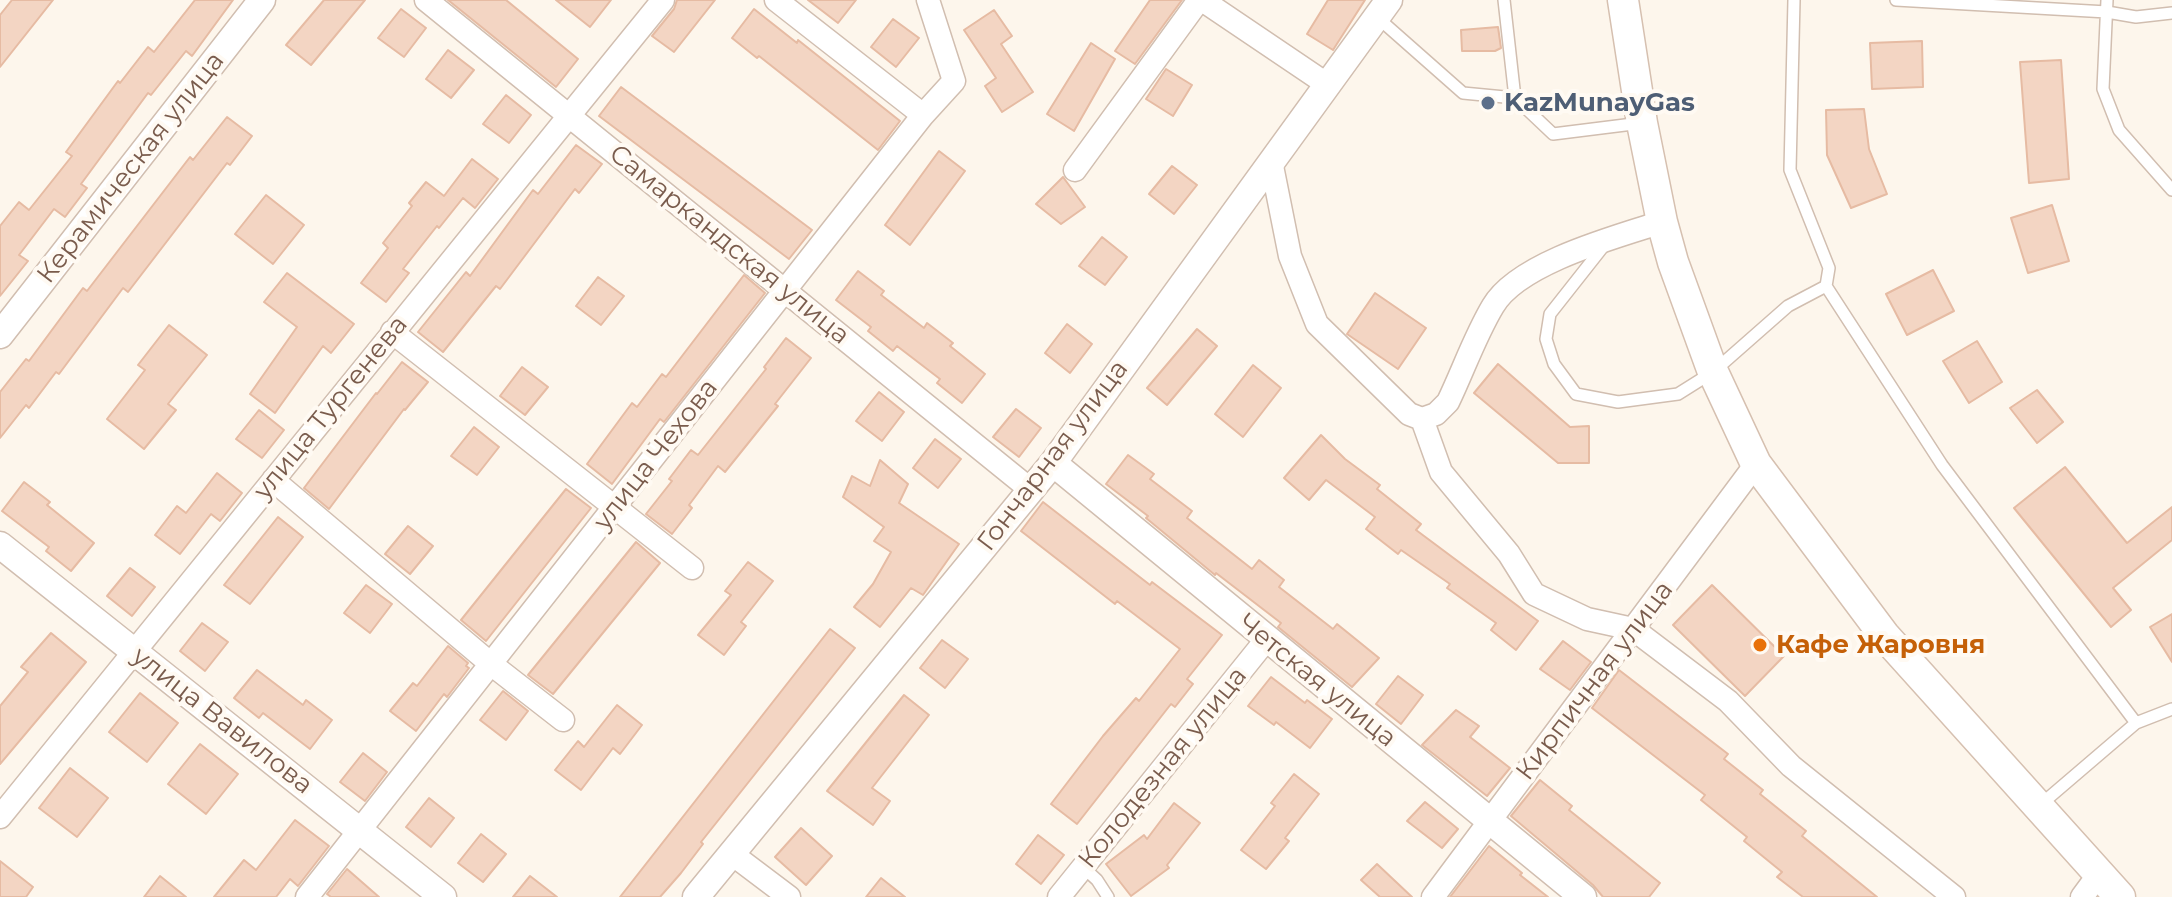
<!DOCTYPE html>
<html>
<head>
<meta charset="utf-8">
<style>
	body { margin:0 }
	canvas { display:block; background:#fdf6ec }
</style>
</head>
<body>
<canvas width="2172" height="897"></canvas>
<script>
const g = document.querySelector('canvas').getContext('2d');
g.lineJoin = 'round';
function fill(path, color) { g.fillStyle = color; g.fill(path, 'evenodd'); }
function strokePath(path, color, width, dash) { g.strokeStyle = color; g.lineWidth = width; g.lineCap = dash ? 'butt' : 'round'; g.setLineDash(dash || []); g.stroke(path); }
function write(font, color, halo, rows, align = 'center') {
  g.font = font + ' Montserrat,sans-serif'; g.lineWidth = 8; g.setLineDash([]); g.textBaseline = 'middle'; g.strokeStyle = halo; g.fillStyle = color; for (const [text, x, y, turn = 0] of rows) {
    g.save(); g.translate(x, y); g.rotate((+turn || 0) * Math.PI / 180); g.textAlign = isNaN(turn) ? turn : align; if (halo) g.strokeText(text, 0, 0); g.fillText(text, 0, 0); g.restore();
  }
}
const building = new Path2D(`
	M12 0H53L0 67V15Z
	M195 0H233L192 56 186 51 151 95 148 93 81 184 87 188 65 217 54 209 19 255 28 261 0 296V226L19 202 29 210 72 156 66 152 118 81 120 83 148 47 154 52Z
	M324 0H365L311 65 286 45Z
	M448 0H506L578 59 556 87Z
	M556 0H611L590 27Z
	M677 0H715L674 52 652 36 674 9Z
	M808 0H856L838 23Z
	M1150 0H1182L1135 64 1115 51Z
	M1328 0H1365L1333 50 1307 34Z
	M401 9 426 28 404 57 378 38Z
	M754 9 797 43 798 40 900 121 878 150 759 56 757 58 732 38Z
	M994 10 1012 36 1001 44 1033 92 1002 112 985 86 996 78 964 30Z
	M893 19 919 38 896 67 871 47Z
	M1498 27 1501 48 1495 51H1462L1461 30Z
	M1922 41 1923 87 1872 89 1870 43Z
	M1091 43 1115 59 1074 131 1047 114Z
	M448 50 474 70 451 98 426 79Z
	M2061 60 2069 179 2029 183 2020 62Z
	M1166 69 1192 85 1173 116 1146 99Z
	M621 87 812 230 789 259 599 116Z
	M506 95 531 115 509 143 483 124Z
	M1864 109 1869 149 1887 194 1851 208 1827 155 1826 110Z
	M227 117 252 136 230 165 227 163 128 292 123 288 59 374 56 372 29 408 26 405 0 438V392L26 359 29 361 83 288 87 291 190 157 193 160Z
	M576 145 602 164 579 193 575 189 500 289 496 286 443 352 418 332 466 272 470 276 533 190 538 194Z
	M939 151 965 171 910 245 885 225Z
	M472 159 498 179 475 208 463 198 439 228 437 226 403 269 409 273 386 302 361 283 388 248 383 243 412 206 409 203 426 182 444 196Z
	M1172 166 1197 185 1174 214 1149 194Z
	M1063 177 1085 207 1061 224 1036 204Z
	M266 195 304 225 273 264 235 234Z
	M2052 205 2069 261 2028 273 2011 218Z
	M1102 237 1127 257 1105 285 1079 266Z
	M1933 270 1954 311 1907 335 1886 294Z
	M858 271 884 291 881 295 924 328 927 323 953 343 950 346 985 374 962 403 937 383 940 379 897 346 893 351 868 331 871 327 836 300Z
	M287 273 354 324 331 353 323 346 275 413 250 394 297 327 264 302Z
	M744 275 765 293 664 422 660 419 612 484 587 464 632 403 637 407 662 374 666 377Z
	M598 277 624 296 601 325 576 306Z
	M1375 293 1426 328 1398 369 1347 334Z
	M1067 324 1092 344 1070 373 1045 353Z
	M169 325 207 355 168 404 176 410 144 449 107 419 145 370 138 365Z
	M1197 329 1217 346 1167 405 1147 388Z
	M786 338 811 358 775 404 778 406 725 472 718 466 689 505 692 508 672 534 646 514 672 481 669 479 691 450 698 455 766 369 764 367Z
	M1977 341 2002 382 1969 403 1943 361Z
	M402 362 428 382 405 410 404 409 329 509 304 488 376 393 377 394Z
	M1498 364 1570 427 1589 426V463H1558L1474 393Z
	M1253 365 1281 388 1243 437 1215 414Z
	M522 367 548 387 525 415 500 396Z
	M2037 390 2063 422 2037 443 2010 408Z
	M879 392 904 412 882 441 856 421Z
	M1016 409 1041 428 1019 457 993 437Z
	M259 410 284 430 262 458 236 439Z
	M474 427 499 447 477 475 451 456Z
	M1321 435 1345 459 1380 485 1377 489 1421 524 1416 530 1538 621 1516 650 1491 630 1496 623 1447 588 1450 584 1401 550 1398 554 1366 529 1375 517 1326 480 1309 500 1284 478Z
	M935 439 961 459 938 488 913 468Z
	M1128 455 1154 474 1150 479 1192 511 1187 518 1252 569 1259 560 1284 580 1279 587 1333 629 1337 624 1379 658 1352 687 1278 627 1281 623 1216 573 1215 575 1146 518 1148 516 1106 484Z
	M880 460 908 484 899 503 959 544 923 595 911 588 880 627 854 607 873 584 891 552 874 541 884 527 843 497 852 476 870 486Z
	M2065 467 2127 543 2172 507V540L2113 588 2131 610 2111 627 2014 508Z
	M217 473 242 493 220 521 211 514 180 554 155 535 177 506 186 513Z
	M24 482 50 502 47 505 94 543 71 571 46 551 49 547 2 511Z
	M566 489 591 508 486 641 461 620Z
	M1043 502 1150 585 1152 582 1222 635 1187 679 1193 684 1175 707 1171 704 1077 824 1051 804 1103 736 1136 698 1139 701 1180 649 1117 601 1115 604 1021 531Z
	M278 517 303 537 250 604 224 585Z
	M408 526 433 546 410 574 385 554Z
	M636 542 660 563 553 694 528 675Z
	M748 562 773 581 741 622 746 626 724 655 698 635 731 595 725 591Z
	M130 568 155 587 132 616 107 596Z
	M366 585 392 604 370 633 344 613Z
	M1712 585 1784 656 1745 696 1673 625Z
	M2172 614V662L2150 627Z
	M202 623 228 642 205 671 180 651Z
	M830 629 855 648 701 842 703 844 681 873 660 897H620Z
	M51 633 86 662 0 764V706L28 672 21 667Z
	M942 640 968 659 945 688 920 668Z
	M1563 641 1591 662 1570 690 1540 669Z
	M448 646 468 663 466 666 469 668 447 697 444 694 416 731 390 711 413 683 417 686Z
	M257 670 303 705 306 700 332 720 310 749 263 713 259 718 234 698Z
	M1619 670 1728 754 1724 759 1763 790 1760 794 1806 831 1802 836 1877 897H1803L1777 877 1782 872 1744 841 1747 837 1701 800 1705 795 1592 708Z
	M1398 676 1423 695 1401 724 1376 704Z
	M1271 677 1305 703 1307 700 1332 719 1310 748 1276 722 1274 725 1248 706Z
	M503 691 528 711 506 740 480 720Z
	M140 693 178 723 147 762 109 732Z
	M904 695 929 715 872 788 890 801 873 825 827 791Z
	M617 705 642 725 620 754 613 748 581 790 555 770 578 741 584 747Z
	M1456 710 1479 726 1470 737 1510 768 1487 796 1422 745Z
	M200 744 238 774 206 814 168 784Z
	M363 753 387 772 365 801 340 782Z
	M70 768 108 798 77 837 39 808Z
	M1294 774 1319 794 1285 838 1289 841 1266 869 1241 850 1275 806 1271 803Z
	M1540 780 1572 806 1569 810 1660 883 1649 897H1603L1593 885 1511 816Z
	M429 798 454 818 431 847 406 827Z
	M1425 802 1458 829 1442 848 1407 821Z
	M1174 803 1200 823 1167 865 1169 868 1131 896 1106 864 1144 835 1147 839Z
	M295 820 329 846 298 886 290 879 276 897H214L244 860 256 870Z
	M801 828 832 856 806 885 775 857Z
	M481 834 506 854 483 882 458 863Z
	M1038 835 1064 855 1041 884 1016 864Z
	M1489 846 1522 873 1520 875 1548 897H1450Z
	M0 861 33 887 26 897H0Z
	M1377 864 1412 897H1380L1361 880Z
	M347 869 379 897H331L327 894Z
	M160 876 186 897H144Z
	M530 876 557 897H513Z
	M881 878 905 897H866Z`);
const service = new Path2D(`
	M1504 0 1515 98
	M1794 0 1790 170 1829 268 1826 286
	M1896 0 2107 12 2136 17 2172 13
	M2107 0 2103 89 2119 130 2172 190
	M1378 18 1463 93 1515 98 1553 134 1641 123
	M1606 243 1550 314 1546 339 1554 364 1576 394 1618 402 1678 394 1713 372 1788 306 1826 286 1942 465 2136 723 2039 806
	M2136 723 2172 709
	M1084 868 1097 880 1108 897`);
const minor = new Path2D(`
	M426 0 1031 490
	M776 0 923 115
	M1202 0 1328 85
	M1271 161 1290 256 1317 324 1409 414 1422 419 1436 414 1448 402C1463 371 1475 336 1493 306 1518 263 1615 237 1662 222
	M1075 170 1199 0
	M392 332 692 568
	M1422 419 1441 472 1509 554 1534 594 1587 619 1633 629 1728 701 1791 766 1954 897
	M273 480 491 664 563 720
	M0 817 663 0
	M732 854 789 897
	M307 897 923 115 954 81 928 0
	M1059 897 1266 640
	M1433 897 1756 464
	M2082 897 2099 874`);
const tertiary = new Path2D(`
	M0 335 262 0
	M1053 463 1583 897
	M0 545 443 897
	M696 897 1053 463 1389 0`);
const secondary = new Path2D(`
	M1623 0 1642 123 1662 222 1673 262 1713 372 1756 464 1884 635 2120 897`);
const markers = [
	[1488,103,8,"#5c6f8a"],
	[1760,645,8,"#e8710a"]
];
const serviceNames = [
	["KazMunayGas",1504,103]
];
const streetNames = [
	["Керамическая улица",131,168,-52],
	["Самаркандская улица",729,245,39],
	["улица Тургенева",331,408,-51],
	["улица Чехова",656,455,-52],
	["Гончарная улица",1053,456,-53],
	["Четская улица",1317,681,39],
	["Кирпичная улица",1595,681,-53],
	["улица Вавилова",222,721,38],
	["Колодезная улица",1163,768,-51]
];
const foodNames = [
	["Кафе Жаровня",1776,645]
];
fill(building, '#f3d5c3');
strokePath(building, '#e6bba3', 2);
strokePath(service, '#d1beb0', 14);
strokePath(minor, '#d1beb0', 25);
strokePath(tertiary, '#d1beb0', 29);
strokePath(secondary, '#d6c0b0', 33);
strokePath(service, '#fff', 11);
strokePath(minor, '#fff', 22);
strokePath(tertiary, '#fff', 26);
strokePath(secondary, '#fff', 30);
for (const [x, y, r, color] of markers) { const dot = new Path2D(); dot.arc(x, y, r, 0, 2 * Math.PI); g.fillStyle = color; g.fill(dot); strokePath(dot, '#fffaf3', 3); }
write('bold 26px', '#4e5e75', '#fffaf3', serviceNames, 'left');
write('26px', '#7a5c4d', '#fffaf3', streetNames);
write('bold 26px', '#c56008', '#fffaf3', foodNames, 'left');
</script>
</body>
</html>
